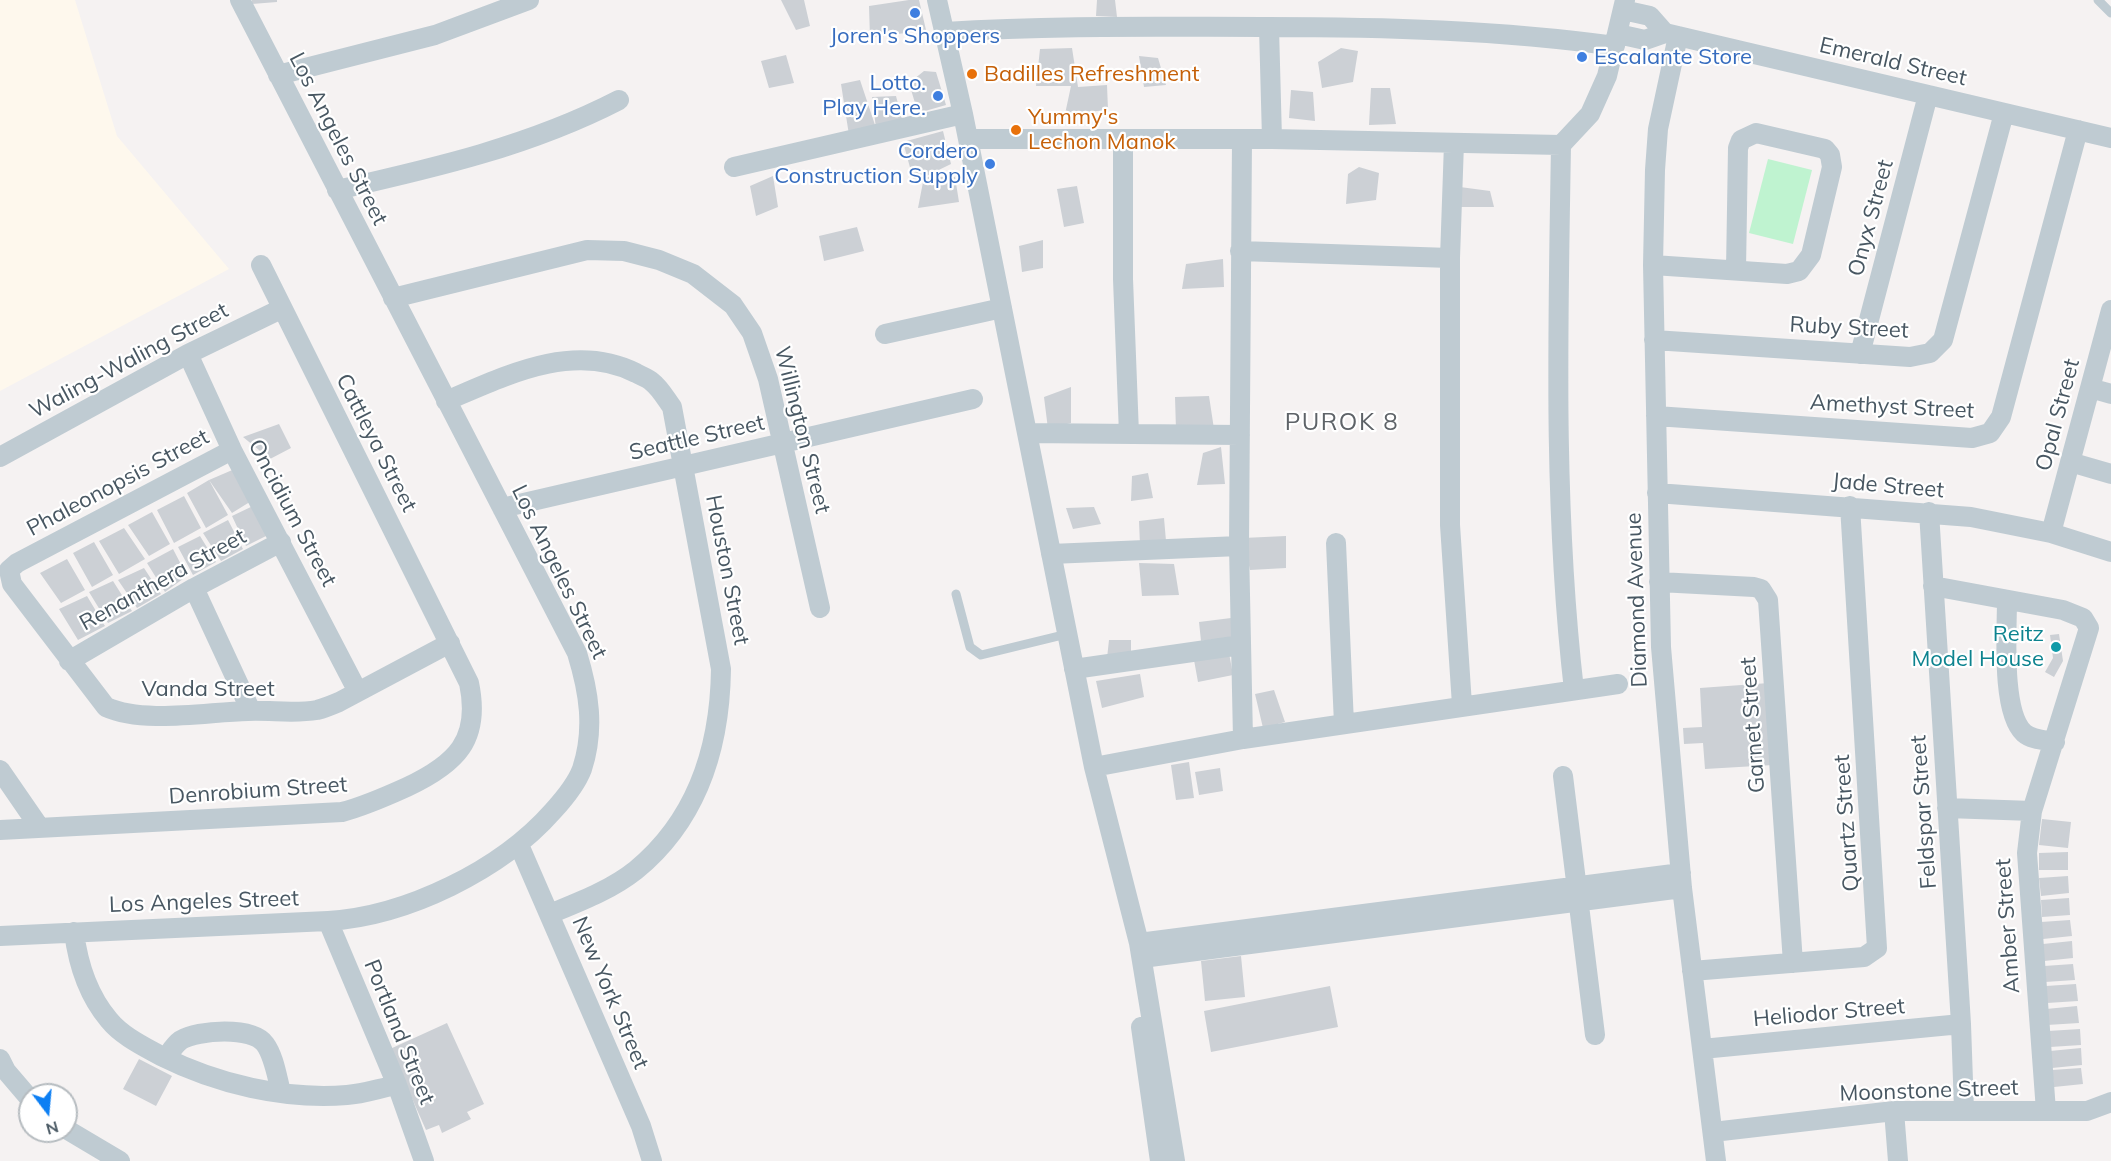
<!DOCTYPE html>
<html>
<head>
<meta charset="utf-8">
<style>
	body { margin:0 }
	#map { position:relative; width:2111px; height:1161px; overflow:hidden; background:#f5f2f2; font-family:Mulish,sans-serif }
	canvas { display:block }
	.north { position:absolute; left:18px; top:1083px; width:60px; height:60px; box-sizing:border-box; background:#fff; border:2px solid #b6bcc0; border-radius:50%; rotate:164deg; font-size:16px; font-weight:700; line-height:24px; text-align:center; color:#485762 }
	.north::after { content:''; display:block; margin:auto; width:21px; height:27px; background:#0d7ff3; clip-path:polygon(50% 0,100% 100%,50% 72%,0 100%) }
</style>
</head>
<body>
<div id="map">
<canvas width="2111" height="1161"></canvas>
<div class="north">N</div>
</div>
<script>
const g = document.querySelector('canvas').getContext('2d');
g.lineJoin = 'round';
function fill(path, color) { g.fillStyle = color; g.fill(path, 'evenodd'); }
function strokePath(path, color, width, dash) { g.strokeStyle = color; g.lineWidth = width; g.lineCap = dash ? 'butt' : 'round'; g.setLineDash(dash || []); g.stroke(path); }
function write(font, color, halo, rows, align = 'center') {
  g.font = font + ' Mulish,sans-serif'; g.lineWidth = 4.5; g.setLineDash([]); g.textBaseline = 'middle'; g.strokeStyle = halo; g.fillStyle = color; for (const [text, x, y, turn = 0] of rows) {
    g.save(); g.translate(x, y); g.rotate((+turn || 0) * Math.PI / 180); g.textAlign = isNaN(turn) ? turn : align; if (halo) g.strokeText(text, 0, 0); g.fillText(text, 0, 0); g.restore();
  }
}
const commercial = new Path2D(`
	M0 0H75L117 136 229 269 0 391Z`);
const green = new Path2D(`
	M1768 159 1812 170 1793 244 1749 233Z`);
const building = new Path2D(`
	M252 0H277V2L252 4Z
	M781 0H804L810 26 796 30Z
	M909 0H919L926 30 870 38 869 6Z
	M1097 0H1115L1117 17 1096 16Z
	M1072 48 1078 87 1107 85 1108 110 1065 114 1071 86H1036L1040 49Z
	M1341 48 1358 51 1353 82 1322 88 1318 62Z
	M786 55 794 83 769 88 761 61Z
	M1139 56 1158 58 1166 85 1144 87Z
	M924 71 936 72 946 105 918 113 909 83Z
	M860 80 876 128 849 135 841 84Z
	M1371 88H1390L1396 124 1369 125Z
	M1291 90 1313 92 1315 121 1289 118Z
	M896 96 902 119 876 128 872 97Z
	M943 131 951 164 914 182 903 142Z
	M1359 167 1379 173 1376 200 1346 204 1348 174Z
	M773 176 778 207 756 216 750 186Z
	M924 177H955L959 202 918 208Z
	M1077 186 1084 223 1064 227 1057 189Z
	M1460 187 1490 191 1494 207H1456Z
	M857 227 864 251 824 261 819 236Z
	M1043 240V268L1022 272 1019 246Z
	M1223 259 1224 287 1182 289 1186 264Z
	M1071 387V423L1048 429 1044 397Z
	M1209 396 1214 429 1176 430 1175 397Z
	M279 424 291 448 270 459 243 437Z
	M1221 447 1225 484 1197 485 1203 453Z
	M237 468 253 500 232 513 209 480 228 515 206 528 187 493 209 480Z
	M1148 473 1153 498 1131 501 1132 476Z
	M184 496 201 528 174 543 157 510Z
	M255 505 270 534 246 546 232 516Z
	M1094 507 1101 524 1073 529 1066 508Z
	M152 512 170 544 149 556 128 525Z
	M1164 518 1166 541 1140 545 1139 521Z
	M228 520 243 549 221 561 203 533Z
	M124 528 145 559 119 574 99 541Z
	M200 536 216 562 193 575 178 547Z
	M1286 536V568L1250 570 1243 538Z
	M94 542 113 575 92 587 73 553Z
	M173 549 187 576 165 592 147 563Z
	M67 559 85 590 61 603 40 573Z
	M1139 563 1174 564 1179 595 1142 596Z
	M144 568 161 594 137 608 118 580Z
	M113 581 132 611 108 623 89 592Z
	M87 596 105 626 78 640 59 609Z
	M1231 618 1233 637 1201 641 1199 622Z
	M2059 634 2063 661 2054 677 2045 672 2053 658 2050 635Z
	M1109 640H1131V656L1107 658Z
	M1229 653 1233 675 1198 682 1194 660Z
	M1140 674 1144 697 1102 708 1096 681Z
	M1769 683 1773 765 1705 769 1703 743 1684 744 1683 728 1702 727 1700 688Z
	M1274 690 1285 722 1263 728 1255 694Z
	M1189 762 1194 798 1176 800 1171 765Z
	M1220 768 1223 791 1199 795 1195 772Z
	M2042 819 2071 822 2068 848 2039 845Z
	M2068 852V870H2039V853Z
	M2068 876 2069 893 2041 896 2039 878Z
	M2069 898 2070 915 2042 917 2041 900Z
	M2070 920 2072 936 2043 939 2041 922Z
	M2072 941 2073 958 2044 961 2043 944Z
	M1241 956 1245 997 1205 1001 1201 961Z
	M2073 964 2075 980 2045 982 2044 966Z
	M2076 984 2078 1001 2047 1003 2046 986Z
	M1330 986 1338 1027 1211 1052 1204 1011Z
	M2077 1006 2079 1023 2047 1025 2046 1009Z
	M447 1023 484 1104 467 1112 471 1119 442 1133 439 1125 426 1130 390 1049Z
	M2080 1029 2081 1045 2050 1047 2048 1031Z
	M2081 1048 2082 1065 2052 1068 2050 1051Z
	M139 1059 172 1076 156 1106 123 1089Z
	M2081 1068 2083 1084 2054 1087 2052 1070Z`);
const service = new Path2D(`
	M2098 0 2111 13
	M956 594 970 647 981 655 1067 634`);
const minor = new Path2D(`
	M937 0 963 114 1094 767 1139 943 1175 1161
	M1623 10 1650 16 1665 33
	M1269 27 1272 139
	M945 32C1053 25 1160 27 1267 27 1384 27 1499 30 1615 46
	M1618 34 1645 40 1665 33 2111 138
	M1678 36 1658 129 1655 170 1653 265 1661 647 1682 888 1716 1161
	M278 75 435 35 529 0
	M968 139H1272L1561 145 1590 114 1607 76 1625 0
	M1123 139V279L1129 434
	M1242 139 1239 546 1243 739
	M1454 143 1450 258V525L1462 705
	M1561 145C1558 327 1553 509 1574 690
	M734 167 963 114
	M337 190C434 168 530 146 619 100
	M1240 251 1450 258
	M1653 265 1787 274 1799 271 1811 255 1832 167 1830 155 1825 149 1756 133 1741 140 1738 148 1736 270
	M393 298 587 250 624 251 659 260 693 274 733 305 752 333 768 379 820 608
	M885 334 1002 308
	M1654 340 1910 357 1930 353 1943 340 2004 113
	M188 354 232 450 358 692
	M1860 354 1928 95
	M2090 388 2111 394
	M446 401C505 376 573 341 636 373 641 376 648 378 652 382 660 388 666 399 672 407L721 669C720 747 698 819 636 870 611 890 579 902 550 914
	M1656 416 1972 438 1990 433 2001 417 2078 130
	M1027 433 1240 435
	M232 450 17 563 9 570 12 584 106 707C144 724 206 712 248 711 272 710 294 714 317 710 325 708 332 705 339 702L450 643
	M0 457 188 354 281 309
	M2070 462 2111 474
	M1657 493 1971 517 2051 533 2111 552
	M502 508 973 399
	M1929 512 1961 1024 1964 1110
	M2051 533 2111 310
	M1336 543 1344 724
	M1051 554 1239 546
	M1659 582 1754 587 1761 589 1768 600 1793 963
	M1933 586 2063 610 2083 618 2089 628 2032 811 2027 853 2046 1111
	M194 588 251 711
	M2007 600C2007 631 2001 712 2024 733 2032 740 2045 740 2055 742
	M69 661 194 588 281 542
	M1074 669 1241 645
	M1094 767 1243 739 1618 684
	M0 770 40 828
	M1563 776 1595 1035
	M1947 808 2032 811
	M0 830 342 812C365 806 385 797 407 787 456 764 481 740 469 683L261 265
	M519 845 641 1126 652 1161
	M328 921 397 1085 424 1161
	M74 932C78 964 87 994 109 1020 122 1036 143 1046 161 1056 217 1084 284 1100 347 1095 364 1094 380 1088 397 1085
	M0 936 328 921C407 916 501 870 553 811 564 799 576 785 582 769 595 729 589 692 577 653L240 0
	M1139 943 1681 873
	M1142 958 1682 888
	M1692 971 1864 957 1877 948 1850 506
	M1141 1027 1160 1161
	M1702 1049 1961 1024
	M166 1058C171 1051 174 1045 181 1040 198 1030 252 1026 265 1044 274 1056 277 1077 281 1092
	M0 1059 6 1071 30 1099
	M1894 1111 1898 1161
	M66 1129 120 1161
	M1713 1132 1894 1111H2087L2111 1102`);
const markers = [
	[915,13,6,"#3f7fe0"],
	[1582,57,6,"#3f7fe0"],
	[972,74,6,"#e8710a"],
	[938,96,6,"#3f7fe0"],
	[1016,130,6,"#e8710a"],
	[990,164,6,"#3f7fe0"],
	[2056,647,6,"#0f9aa8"]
];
const shopNames = [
	["Joren's Shoppers",915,36,"center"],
	["Escalante Store",1594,57,"left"],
	["Lotto.",926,83],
	["Play Here.",926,108],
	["Cordero",978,151],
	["Construction Supply",978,176]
];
const streetNames = [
	["Emerald Street",1893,62,13],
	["Los Angeles Street",338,139,63],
	["Onyx Street",1871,218,-75],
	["Ruby Street",1849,328,3],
	["Waling-Waling Street",129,361,-28],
	["Amethyst Street",1892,407,3],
	["Opal Street",2058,415,-75],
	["Willington Street",802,430,76],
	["Seattle Street",697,438,-13],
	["Cattleya Street",376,443,63],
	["Phaleonopsis Street",118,483,-28],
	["Jade Street",1888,486,5],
	["Oncidium Street",292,513,62],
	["Houston Street",727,570,79],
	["Los Angeles Street",559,572,64],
	["Renanthera Street",163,580,-29],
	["Diamond Avenue",1637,600,-92],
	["Vanda Street",208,689],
	["Garnet Street",1753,725,-94],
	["Denrobium Street",258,791,-4],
	["Feldspar Street",1924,812,-94],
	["Quartz Street",1847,823,-94],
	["Los Angeles Street",204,902,-2],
	["Amber Street",2008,926,-94],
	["New York Street",610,993,67],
	["Heliodor Street",1829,1013,-5],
	["Portland Street",399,1032,68],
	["Moonstone Street",1929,1091,-2]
];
const foodNames = [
	["Badilles Refreshment",984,74],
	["Yummy's",1028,117],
	["Lechon Manok",1028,142]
];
const cultureNames = [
	["Reitz",2044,634],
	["Model House",2044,659]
];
const neighbourhoodNames = [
	["PUROK 8",1342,423]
];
fill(commercial, '#fef8ed');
fill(green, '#bff3d0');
fill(building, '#ccd0d5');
strokePath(service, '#bfcbd2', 9);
strokePath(minor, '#bfcbd2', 20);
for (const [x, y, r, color] of markers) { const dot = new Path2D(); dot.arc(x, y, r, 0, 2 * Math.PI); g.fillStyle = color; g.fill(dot); strokePath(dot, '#fff', 2); }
write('22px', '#366cbe', '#fff', shopNames, 'right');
write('22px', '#485762', '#fff', streetNames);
write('22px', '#c56008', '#fff', foodNames, 'left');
write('22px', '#0d838f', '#fff', cultureNames, 'right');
g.letterSpacing = '1.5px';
write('24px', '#5e6368', '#fff', neighbourhoodNames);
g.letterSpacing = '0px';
</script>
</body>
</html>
